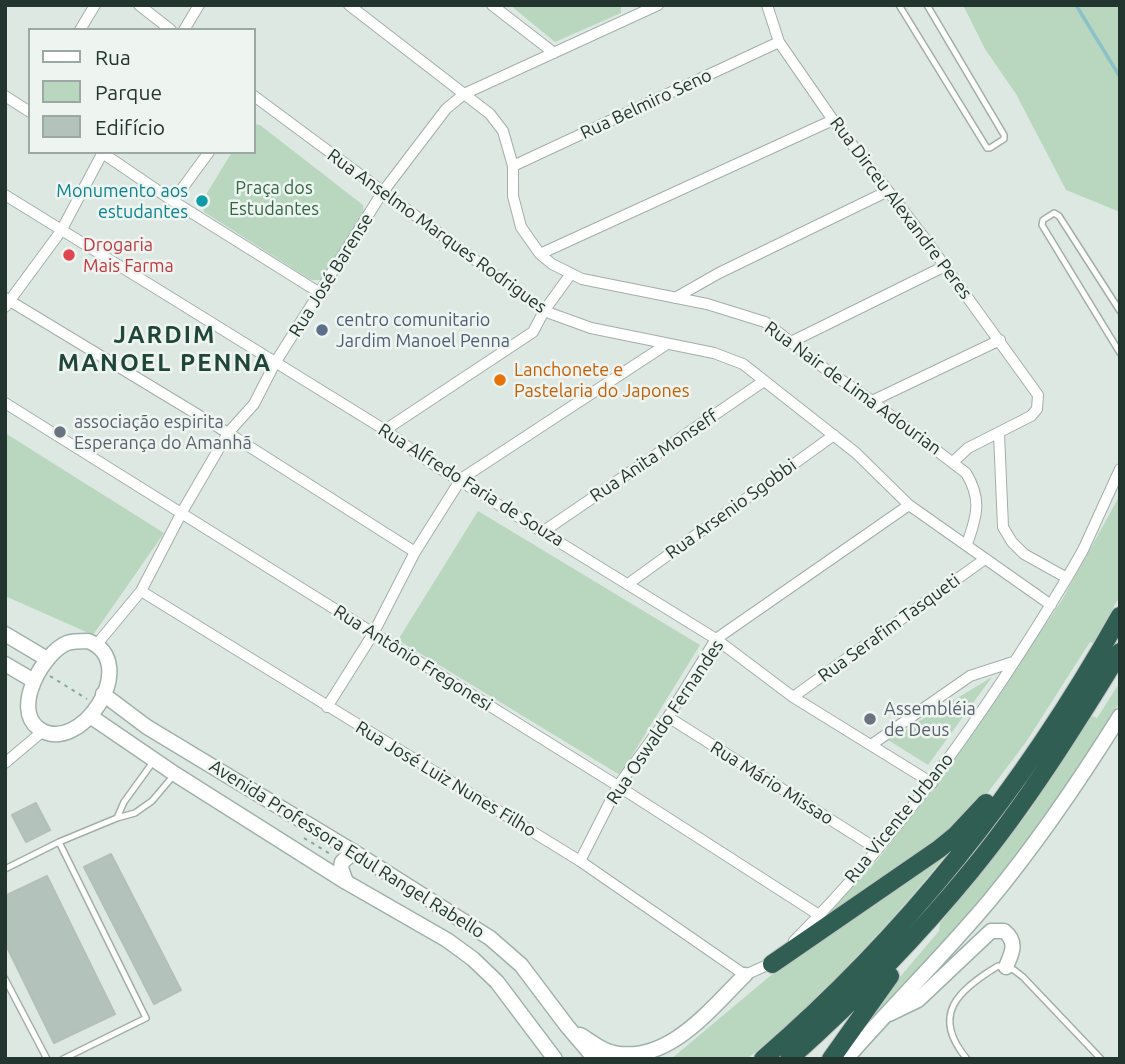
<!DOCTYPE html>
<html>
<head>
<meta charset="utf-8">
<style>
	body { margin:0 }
	#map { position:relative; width:1125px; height:1064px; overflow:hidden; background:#dee8e3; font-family:Ubuntu,sans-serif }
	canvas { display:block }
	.frame { position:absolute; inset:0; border:7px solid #22352f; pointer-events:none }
	.legend { position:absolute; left:28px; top:28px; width:228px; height:126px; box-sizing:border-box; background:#eef5f1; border:2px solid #9ca8a3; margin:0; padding:9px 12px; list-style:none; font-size:21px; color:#22352f }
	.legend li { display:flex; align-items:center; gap:14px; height:35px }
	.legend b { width:35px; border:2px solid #9ca8a3 }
</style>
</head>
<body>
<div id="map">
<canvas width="1125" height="1064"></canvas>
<div class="frame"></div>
<ul class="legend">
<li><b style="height:9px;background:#fff"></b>Rua</li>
<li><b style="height:19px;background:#b9d7bf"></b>Parque</li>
<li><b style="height:19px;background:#b4c2bc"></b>Edifício</li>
</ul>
</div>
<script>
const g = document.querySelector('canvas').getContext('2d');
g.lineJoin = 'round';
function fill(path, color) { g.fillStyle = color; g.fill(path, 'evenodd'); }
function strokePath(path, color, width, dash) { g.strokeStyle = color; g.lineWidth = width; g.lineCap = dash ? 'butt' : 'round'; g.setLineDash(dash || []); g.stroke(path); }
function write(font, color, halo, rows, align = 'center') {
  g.font = font + ' Ubuntu,sans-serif'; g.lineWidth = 5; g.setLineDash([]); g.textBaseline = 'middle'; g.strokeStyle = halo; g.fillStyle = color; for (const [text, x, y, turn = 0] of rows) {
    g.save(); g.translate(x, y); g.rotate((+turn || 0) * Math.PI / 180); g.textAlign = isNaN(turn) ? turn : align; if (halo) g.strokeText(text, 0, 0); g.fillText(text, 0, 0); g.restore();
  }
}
const green = new Path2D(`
	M510 5H621V13L555 42Z
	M963 5H1120V212L1066 190 1016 94 985 49Z
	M254 124 260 125 363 205 364 217 327 277 321 280H311L204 212 202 201 232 152H254Z
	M5 433 164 533 93 635 5 596Z
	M1120 495V596L1093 643 1090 642 1026 742 977 807 958 825 816 926 876 862 938 783 1062 600Z
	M478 511 700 645 620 775 398 640Z
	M992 677 928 765 888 740Z
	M1120 682V702L1044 818 1014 860 843 1059 859 1025 939 931 940 923 1028 813 1092 716 1097 718Z
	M951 849C890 924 822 998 747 1059H671L770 976Z`);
const stream = new Path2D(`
	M1076 5 1120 77`);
const building = new Path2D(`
	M36 803 50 830 26 842 12 815Z
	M111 854 181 990 154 1004 84 867Z
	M47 876 115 1014 54 1043 5 943V896Z`);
const path = new Path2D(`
	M50 676 87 699
	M304 838 332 855`);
const service = new Path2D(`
	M899 5 987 148H990L1004 139V135L927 5
	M1120 311 1059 216 1054 213 1043 220 1042 225 1120 353
	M117 818 124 802 153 762
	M59 842 146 1018 63 1059
	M5 869 59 842 117 818 135 813 152 801 174 775
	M5 979 47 1059
	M967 1059C930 1015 958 990 998 966L1014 970 1023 977 1101 1059`);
const minor = new Path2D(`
	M139 5 171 30
	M349 5 490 114 503 131 513 166V196L521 227 540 254 552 264 582 279 707 304 765 322 828 371 872 401 966 473C982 499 977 516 967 544
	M492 5 554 53
	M767 5 779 42 833 120 923 236 1038 395 1037 409 1031 416 968 448 954 461
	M80 30 95 5
	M184 30 199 5
	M5 96 30 112
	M254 96 544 311 591 328 714 353 743 364 856 453 909 505 1051 605
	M101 152 173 201 320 293
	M513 166 779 42
	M5 195 385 430 423 458 716 639 793 697 932 783
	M173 201 209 152
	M540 254 833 120
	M5 298 228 433 415 552
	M675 298 719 273 888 191
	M5 307 61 231 103 152
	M791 342 945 266
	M872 401 1000 340
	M5 403 618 786 819 915
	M385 430 533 332 544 311 570 275
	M999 434 1003 527 1012 542 1024 554 1067 578
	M544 531 764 381
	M628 584 834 435
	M141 591 580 861 745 975 774 962
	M97 644 141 591 182 512 228 433 254 404 275 363 382 193 446 109 464 94 658 5
	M793 697 985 559
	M327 707 373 634 415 552 461 479 667 344
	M668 717 877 849
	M871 745 970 676 1013 662
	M5 763 43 731
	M580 861 618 786 668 717 716 639 909 505
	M794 941C901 834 989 707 1067 578L1083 550 1120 469`);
const secondary = new Path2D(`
	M5 634 47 659
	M88 641C143 662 79 759 38 728 12 708 43 653 67 643 73 641 82 641 88 641Z
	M5 664 34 681
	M103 694 147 727 354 852 490 938 521 965 567 1026 590 1053 597 1059
	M90 716 175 774 346 882 447 940 473 959 497 982 555 1059
	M346 882 341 868 342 862 354 852
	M889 1014 918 1000 991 931H1004C1018 942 1012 953 1006 967
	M580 1035C591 1041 601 1051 614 1053 669 1064 711 1008 745 975
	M846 1059C893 1005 944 955 990 900 1038 842 1080 780 1120 716`);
const motorway = new Path2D(`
	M772 964 939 849 956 835 986 803
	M763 1059C908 934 1027 782 1120 616
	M789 1059C854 1001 915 939 970 872 1026 804 1074 727 1120 652
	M831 1059 890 976`);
const markers = [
	[202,201,7,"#0f9aa8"],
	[69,255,7,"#e0444e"],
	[322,330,7,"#5c6f8a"],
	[500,380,7,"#e8710a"],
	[60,432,7,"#6b7280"],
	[870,719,7,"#6b7280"]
];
const streetNames = [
	["Rua Belmiro Seno",646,104,-25],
	["Rua Dirceu Alexandre Peres",901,208,53],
	["Rua Anselmo Marques Rodrigues",437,231,36],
	["Rua José Barense",331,275,-58],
	["Rua Nair de Lima Adourian",853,388,36],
	["Rua Anita Monseff",654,456,-34],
	["Rua Alfredo Faria de Souza",471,485,32],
	["Rua Arsenio Sgobbi",731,509,-36],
	["Rua Serafim Tasqueti",889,628,-36],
	["Rua Antônio Fregonesi",413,658,32],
	["Rua Oswaldo Fernandes",665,722,-56],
	["Rua José Luiz Nunes Filho",446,779,31],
	["Rua Mário Missao",772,783,32],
	["Rua Vicente Urbano",899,818,-51],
	["Avenida Professora Edul Rangel Rabello",347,849,32]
];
const parkNames = [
	["Praça dos",274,188],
	["Estudantes",274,209]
];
const cultureNames = [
	["Monumento aos",188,191],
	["estudantes",188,212]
];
const healthNames = [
	["Drogaria",83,245],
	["Mais Farma",83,266]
];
const serviceNames = [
	["centro comunitario",336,320],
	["Jardim Manoel Penna",336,341]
];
const foodNames = [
	["Lanchonete e",514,370],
	["Pastelaria do Japones",514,391]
];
const worshipNames = [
	["associação espirita",74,422],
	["Esperança do Amanhã",74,443],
	["Assembléia",884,709],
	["de Deus",884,730]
];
const districtNames = [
	["JARDIM",165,335],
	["MANOEL PENNA",165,363]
];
fill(green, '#b9d7bf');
strokePath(stream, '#8cc2c7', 3.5);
fill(building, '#b4c2bc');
strokePath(building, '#b2c0b9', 2);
strokePath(service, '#a2afa9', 8);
strokePath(minor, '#a2afa9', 12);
strokePath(secondary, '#9fb2aa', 17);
strokePath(motorway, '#bdc2c1', 20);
strokePath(path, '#82a89a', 2, [3.5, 5]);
strokePath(service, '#fff', 5);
strokePath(minor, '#fff', 10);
strokePath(secondary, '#fff', 14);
strokePath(motorway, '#315e52', 18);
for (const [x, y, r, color] of markers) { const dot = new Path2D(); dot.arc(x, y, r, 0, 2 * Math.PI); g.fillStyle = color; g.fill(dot); strokePath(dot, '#eef5f1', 2.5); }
write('18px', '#22352f', '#eef5f1', streetNames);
write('18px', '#316743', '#eef5f1', parkNames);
write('18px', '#0d838f', '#eef5f1', cultureNames, 'right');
write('18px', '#be3a42', '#eef5f1', healthNames, 'left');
write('18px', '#4e5e75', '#eef5f1', serviceNames, 'left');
write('18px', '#c56008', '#eef5f1', foodNames, 'left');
write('18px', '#5b616d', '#eef5f1', worshipNames, 'left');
g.letterSpacing = '2px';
write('bold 24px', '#20453a', '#eef5f1', districtNames);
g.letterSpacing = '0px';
</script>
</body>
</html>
